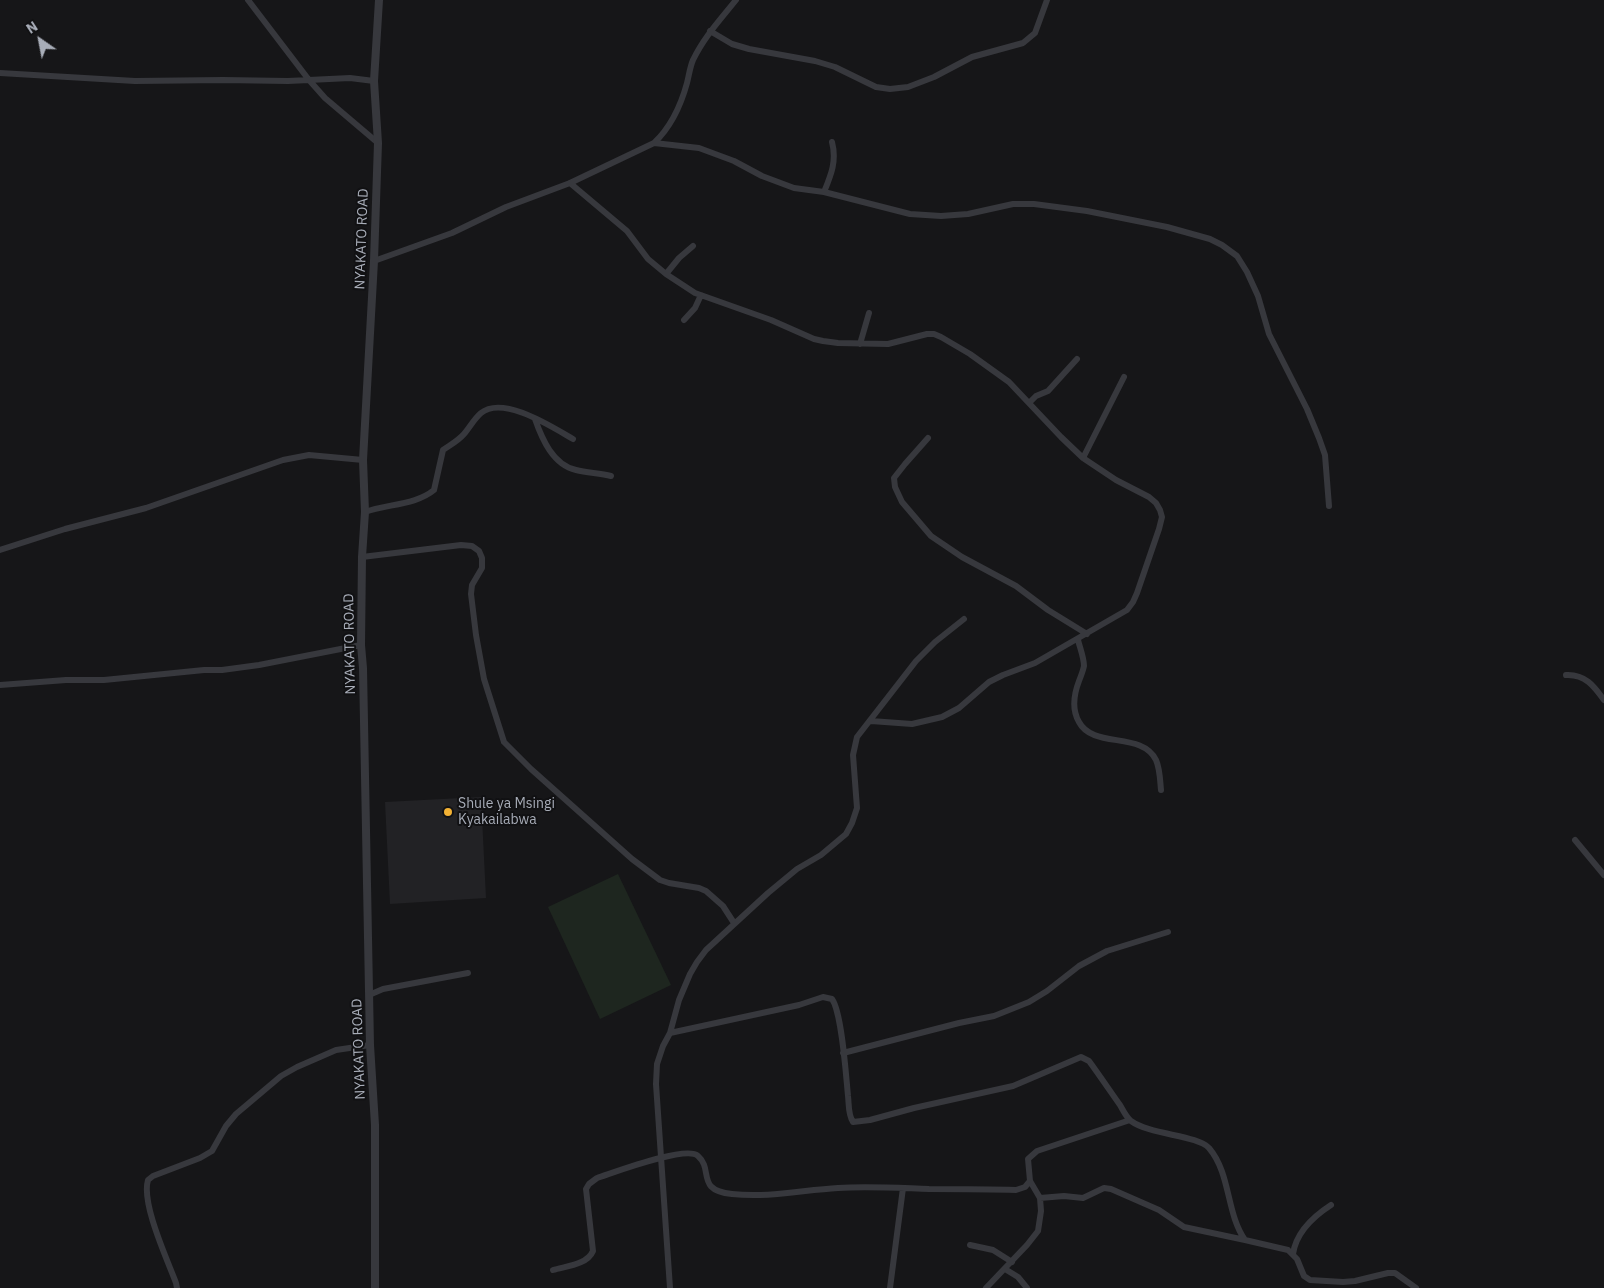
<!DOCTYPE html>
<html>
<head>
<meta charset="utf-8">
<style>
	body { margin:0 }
	#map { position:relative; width:1604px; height:1288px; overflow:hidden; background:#161618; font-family:"IBM Plex Sans",sans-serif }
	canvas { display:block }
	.north { position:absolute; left:15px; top:15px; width:50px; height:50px; -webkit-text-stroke:4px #111113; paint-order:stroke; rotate:327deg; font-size:14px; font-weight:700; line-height:20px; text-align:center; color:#a8adb8 }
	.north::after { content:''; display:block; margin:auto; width:18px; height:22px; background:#a8adb8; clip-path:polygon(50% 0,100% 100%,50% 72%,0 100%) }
</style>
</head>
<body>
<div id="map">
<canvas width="1604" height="1288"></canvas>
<div class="north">N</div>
</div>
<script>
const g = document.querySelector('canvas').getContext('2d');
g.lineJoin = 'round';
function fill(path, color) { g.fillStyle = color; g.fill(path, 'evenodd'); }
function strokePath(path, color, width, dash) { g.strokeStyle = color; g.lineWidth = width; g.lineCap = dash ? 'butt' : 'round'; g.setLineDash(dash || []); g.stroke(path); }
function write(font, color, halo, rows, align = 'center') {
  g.font = font + ' "IBM Plex Sans",sans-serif'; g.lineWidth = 4; g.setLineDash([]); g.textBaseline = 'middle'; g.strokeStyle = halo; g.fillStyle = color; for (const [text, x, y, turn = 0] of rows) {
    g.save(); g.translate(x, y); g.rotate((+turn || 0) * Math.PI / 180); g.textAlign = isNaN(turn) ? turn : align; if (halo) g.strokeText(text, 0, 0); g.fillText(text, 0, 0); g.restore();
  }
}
const built = new Path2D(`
	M481 797 486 898 390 904 385 802Z`);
const green = new Path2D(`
	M618 874 671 985 600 1019 548 907Z`);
const minor = new Path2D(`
	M248 0 309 80 325 98 378 143
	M710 31 732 44 749 49 815 61 835 67 876 87 890 89 908 87 934 77 972 57 1023 43 1035 33 1047 0
	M0 73 135 81 223 80 288 81 350 78 374 81
	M654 143 699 148 734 161 762 176 794 188 824 192 910 214 941 216 968 214 1013 204H1034L1087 211 1167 227 1210 239 1222 245 1237 256 1247 272 1258 296 1269 334 1307 409 1319 438 1325 455 1329 506
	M570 183 627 231 648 259 666 274 695 293 771 320 814 339 823 341 838 343 888 344 927 334H934L941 337 970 354 1009 382 1061 437 1083 458 1116 480 1149 497 1156 503 1160 510 1162 517 1159 529 1137 593 1133 602 1127 610 1035 663 1003 675 989 682 959 708 942 717 912 724 871 721
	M824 192C831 175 837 161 832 142
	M374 261 452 233 506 207 570 183 654 143C671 127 681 105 687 83 689 75 690 67 693 60 704 37 720 20 736 0
	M666 274 679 258 693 246
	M684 320 695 308 701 295
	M860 344 869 313
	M1030 402 1036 396 1048 391 1077 359
	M535 419C542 439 553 465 576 470 588 473 600 473 611 476
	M928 438 905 464 894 478 895 487 902 502 931 536 962 557 1016 586 1048 610 1087 634
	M1083 458 1124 377
	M365 512C387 504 416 505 434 490L443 450C450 445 458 441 464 434 470 427 474 419 481 413 503 395 552 427 573 439
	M0 550 65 529 146 508 283 460 309 455 363 460
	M362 557 461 545 472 546 479 551 482 558V568L472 585 471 594 476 635 484 679 504 742 531 769 632 859 660 880 669 883 699 888 706 891 723 906 734 923
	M1078 640C1080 648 1084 658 1084 666 1083 671 1081 676 1079 681 1074 694 1072 710 1079 722 1093 749 1142 731 1156 760 1160 769 1160 780 1161 790
	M1566 675C1585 674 1594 686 1604 700
	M0 685 66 680H104L204 670H222L259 665 361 645
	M1575 840 1604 875
	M369 995 383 989 468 973
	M670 1033 799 1005 823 997 832 999C842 1013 846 1076 848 1096 849 1104 848 1115 853 1122L870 1120 914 1108 1013 1086 1081 1057 1089 1061C1100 1076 1110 1091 1120 1105 1123 1110 1126 1117 1131 1121 1150 1135 1197 1135 1209 1148 1231 1174 1226 1213 1245 1240L1288 1250 1297 1259 1304 1276 1310 1280 1343 1282 1355 1281 1388 1273H1395L1416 1288
	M843 1053 959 1023 994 1016 1029 1002 1047 991 1079 966 1107 951 1168 932
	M1040 1198 1064 1196 1083 1198 1104 1188 1111 1189 1159 1210 1184 1227 1245 1240
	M970 1245 993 1250 1012 1262
	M1293 1254C1296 1233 1314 1216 1331 1205
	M1005 1269 1018 1277 1027 1288
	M553 1270C566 1266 587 1265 593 1251L586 1189 589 1184 597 1178C613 1173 686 1145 698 1156 714 1170 695 1190 732 1194 768 1198 803 1190 838 1188 868 1186 899 1188 929 1189 958 1189 987 1189 1016 1190L1025 1187 1030 1181 1028 1159 1037 1151 1130 1120
	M177 1288 176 1283C167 1259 141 1203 148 1180L153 1176 200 1158 212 1151 226 1126 236 1114 281 1076 297 1067 336 1050 370 1045
	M670 1288 656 1084 657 1064 663 1046 670 1033 679 1000 690 974 697 962 706 950 768 893 797 869 821 855 846 834 852 823 857 808 853 755 857 737 916 661 935 642 964 619
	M890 1288 903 1188
	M986 1288 1027 1245 1038 1231 1041 1211 1040 1198 1030 1181`);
const tertiary = new Path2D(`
	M375 1288V1125L370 1045 363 668 361 645 362 557 365 512 363 460 374 261 378 143 374 81 379 0`);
const markers = [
	[448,812,5,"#f2b134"]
];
const streetNames = [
	["NYAKATO ROAD",362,239,-88],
	["NYAKATO ROAD",350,644,-91],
	["NYAKATO ROAD",359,1049,-92]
];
const poiNames = [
	["Shule ya Msingi",458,804],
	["Kyakailabwa",458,820]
];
fill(built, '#222225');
fill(green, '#1e261f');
strokePath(minor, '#37383d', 6);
strokePath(tertiary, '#37383d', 8);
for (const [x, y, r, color] of markers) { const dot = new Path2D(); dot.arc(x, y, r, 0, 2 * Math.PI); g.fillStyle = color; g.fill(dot); strokePath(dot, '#111113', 2); }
write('14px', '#a8adb8', '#111113', streetNames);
write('14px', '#a8adb8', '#111113', poiNames, 'left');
</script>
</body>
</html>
